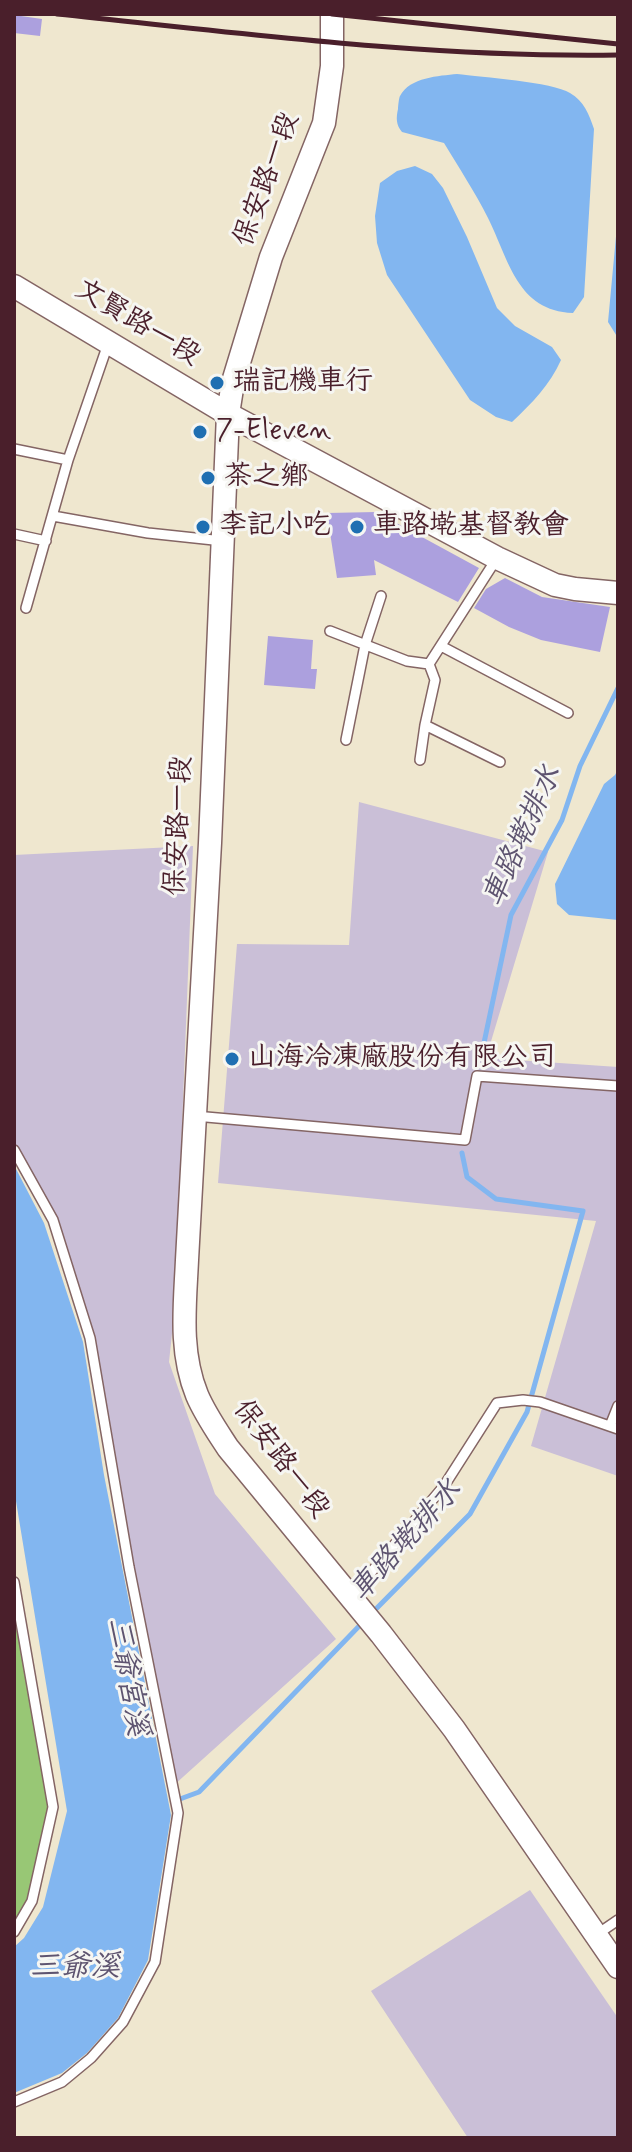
<!DOCTYPE html>
<html>
<head>
<meta charset="utf-8">
<style>
	body { margin:0 }
	#map { position:relative; width:632px; height:2152px; overflow:hidden; background:#efe7cf; font-family:Mynerve,sans-serif }
	canvas { display:block }
	.frame { position:absolute; inset:0; border:16px solid #4a1f2b; pointer-events:none }
</style>
</head>
<body>
<div id="map">
<canvas width="632" height="2152"></canvas>
<div class="frame"></div>
</div>
<script>
const g = document.querySelector('canvas').getContext('2d');
g.lineJoin = 'round';
function fill(path, color) { g.fillStyle = color; g.fill(path, 'evenodd'); }
function strokePath(path, color, width, dash) { g.strokeStyle = color; g.lineWidth = width; g.lineCap = dash ? 'butt' : 'round'; g.setLineDash(dash || []); g.stroke(path); }
function write(font, color, halo, rows, align = 'center') {
  g.font = font + ' Mynerve,"LXGW WenKai TC",sans-serif'; g.lineWidth = 6; g.setLineDash([]); g.textBaseline = 'middle'; g.strokeStyle = halo; g.fillStyle = color; for (const [text, x, y, turn = 0] of rows) {
    g.save(); g.translate(x, y); g.rotate((+turn || 0) * Math.PI / 180); g.textAlign = isNaN(turn) ? turn : align; if (halo) g.strokeText(text, 0, 0); g.fillText(text, 0, 0); g.restore();
  }
}
const industrial = new Path2D(`
	M359 802 548 852 486 1058 618 1067V1476L531 1446 596 1221 218 1183 237 944 349 945Z
	M193 846 175 1305 169 1362 215 1494 336 1639 173 1786 90 1338 53 1220 14 1150V855Z
	M530 1890 618 2018V2138H468L371 1991Z`);
const green = new Path2D(`
	M14 1582 53 1807 32 1901 14 1932Z`);
const water = new Path2D(`
	M457 74C481 77 553 82 570 93 584 101 589 114 594 129L584 297 573 313C517 311 509 260 488 218 475 192 459 168 444 143L402 132C396 125 396 118 398 109 398 107 399 97 400 96 410 77 439 76 457 74Z
	M415 166 432 174 443 188 467 237 497 308 515 326 552 347 561 360C550 385 532 403 512 422L496 417 470 400 387 275 377 243 375 216 380 183 397 171Z
	M618 215V338L608 322Z
	M618 769V920L569 915 557 904 555 884 604 784 615 775Z
	M14 1165 44 1223 83 1342 104 1475 171 1815 148 1960 118 2018 87 2053 62 2073 14 2093V1947L24 1938 43 1907 67 1811 14 1489Z`);
const stream = new Path2D(`
	M481 1057 511 915 562 820 580 766 618 688
	M371 1614 470 1514 527 1412 583 1211 496 1199 467 1177 462 1153
	M180 1799 199 1792 364 1621`);
const building = new Path2D(`
	M14 15 42 19 40 36 14 33Z
	M376 512 479 568 458 602 374 560 376 575 337 578 327 513Z
	M505 578 542 597 610 607 600 652 541 640 509 627 474 608 486 589Z
	M268 636 313 640 311 669H317L315 689 264 685Z`);
const service = new Path2D(`
	M14 449 68 460
	M53 516 148 533 223 541
	M14 534 46 541
	M26 608 68 460 108 344
	M330 631 407 661 429 664
	M441 646 568 713
	M425 725 500 762
	M346 740 365 645 381 596
	M420 760 425 725 435 680 429 664 497 558
	M195 1116 465 1140 477 1076 618 1086
	M14 1150 53 1220 90 1338 129 1567 178 1813 155 1962 123 2022 91 2058 62 2082 14 2102
	M610 1426 618 1406
	M14 1582 53 1807 32 1901 14 1932
	M351 1596 444 1486 497 1403 523 1400 540 1402 618 1429
	M596 1935 618 1920`);
const tertiary = new Path2D(`
	M332 14V66L324 123 271 257 233 382 228 414 210 843 187 1260C185 1305 179 1351 197 1395 205 1414 217 1431 228 1448L381 1634 454 1729 618 1967
	M14 286 228 414 497 558 555 585 575 589 618 593`);
const rail = new Path2D(`
	M57 14C243 33 431 58 618 55
	M332 14 618 44`);
const markers = [
	[217,383,8,"#1f6fb2"],
	[200,432,8,"#1f6fb2"],
	[208,478,8,"#1f6fb2"],
	[203,527,8,"#1f6fb2"],
	[357,527,8,"#1f6fb2"],
	[232,1059,8,"#1f6fb2"]
];
const streetNames = [
	["保安路一段",268,180,-70],
	["文賢路一段",137,324,31],
	["保安路一段",180,826,-87],
	["保安路一段",280,1460,53]
];
const poiNames = [
	["瑞記機車行",233,383],
	["7-Eleven",216,432],
	["茶之鄉",224,478],
	["李記小吃",219,527],
	["車路墘基督教會",373,527],
	["山海冷凍廠股份有限公司",248,1059]
];
const waterNames = [
	["車路墘排水",524,837,-66],
	["車路墘排水",407,1542,-48],
	["三爺宮溪",126,1677,80],
	["三爺溪",75,1969]
];
fill(industrial, '#cabfd7');
fill(green, '#98c775');
fill(water, '#82b6f0');
strokePath(stream, '#82b6f0', 5);
fill(building, '#aca0de');
strokePath(service, '#846564', 12);
strokePath(tertiary, '#846564', 25);
strokePath(service, '#fff', 9);
strokePath(tertiary, '#fff', 22);
strokePath(rail, '#4a1f2b', 5);
for (const [x, y, r, color] of markers) { const dot = new Path2D(); dot.arc(x, y, r, 0, 2 * Math.PI); g.fillStyle = color; g.fill(dot); strokePath(dot, '#f6f6f2', 3); }
write('28px', '#4a1f2b', '#f6f6f2', streetNames);
write('28px', '#4a1f2b', '#f6f6f2', poiNames, 'left');
write('italic 30px', '#5e5470', '#f6f6f2', waterNames);
</script>
</body>
</html>
